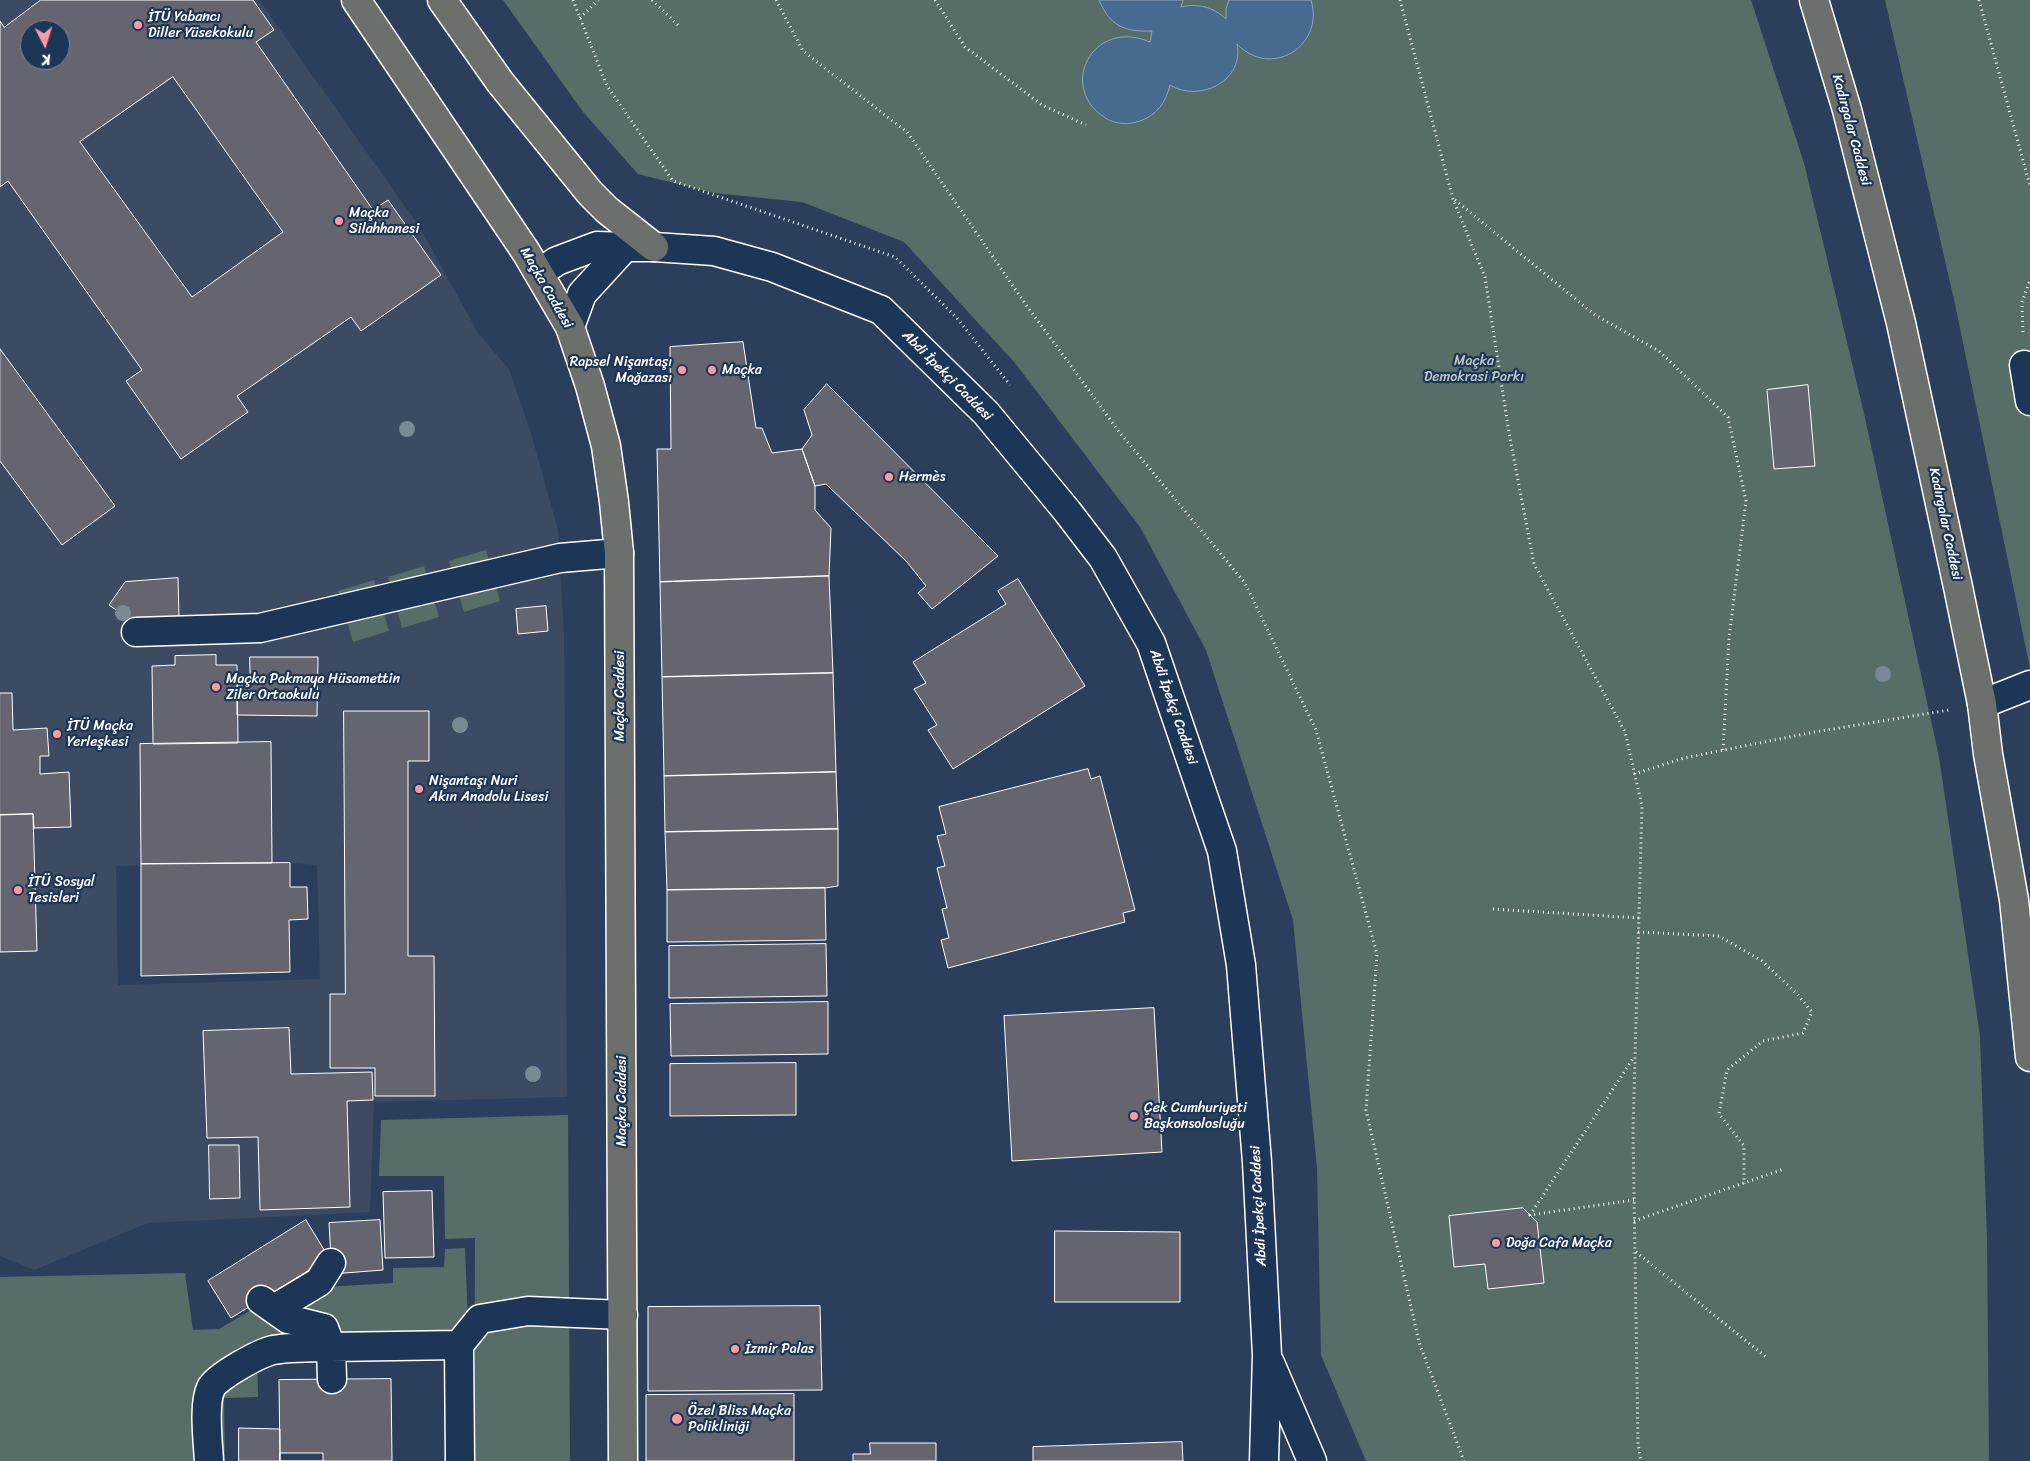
<!DOCTYPE html>
<html>
<head>
<meta charset="utf-8">
<style>
	body { margin:0 }
	#map { position:relative; width:2030px; height:1461px; overflow:hidden; background:#2b3f5c; font-family:Sriracha,sans-serif }
	canvas { display:block }
	.north { position:absolute; left:20px; top:20px; width:50px; height:50px; box-sizing:border-box; background:#1d3557; border:1px solid #77869a; border-radius:50%; rotate:175deg; font-size:14px; font-weight:700; line-height:20px; text-align:center; color:#fff }
	.north::after { content:''; display:block; margin:auto; width:18px; height:22px; background:#ff9aa2; clip-path:polygon(50% 0,100% 100%,50% 72%,0 100%) }
</style>
</head>
<body>
<div id="map">
<canvas width="2030" height="1461"></canvas>
<div class="north">K</div>
</div>
<script>
const g = document.querySelector('canvas').getContext('2d');
g.lineJoin = 'round';
function fill(path, color) { g.fillStyle = color; g.fill(path, 'evenodd'); }
function strokePath(path, color, width, dash) { g.strokeStyle = color; g.lineWidth = width; g.lineCap = dash ? 'butt' : 'round'; g.setLineDash(dash || []); g.stroke(path); }
function write(font, color, halo, rows, align = 'center') {
  g.font = font + ' Sriracha,sans-serif'; g.lineWidth = 4.5; g.setLineDash([]); g.textBaseline = 'middle'; g.strokeStyle = halo; g.fillStyle = color; for (const [text, x, y, turn = 0] of rows) {
    g.save(); g.translate(x, y); g.rotate((+turn || 0) * Math.PI / 180); g.textAlign = isNaN(turn) ? turn : align; if (halo) g.strokeText(text, 0, 0); g.fillText(text, 0, 0); g.restore();
  }
}
const built = new Path2D(`
	M0 0H259L419 226 478 333 509 369 531 433 558 530 564 632 567 1097 374 1102 370 1212 148 1223 34 1270 0 1256ZM30 30H60V60H30ZM290 863 317 865 320 979 118 985 116 866Z`);
const green = new Path2D(`
	M503 0H1751L1804 163 1863 409 1939 757 1980 1036 1987 1239 1989 1461H1366L1321 1355 1317 1168 1293 920 1206 650 1140 527 1015 363 904 242 802 202 714 193 638 174 583 112Z
	M1885 0H2030V668L1955 304Z
	M486 550 500 601 464 612 449 561Z
	M424 566 439 617 402 628 388 577Z
	M374 580 389 631 353 642 338 591Z
	M568 1115 570 1461H474L475 1238 445 1239 444 1176H379L381 1120Z
	M465 1248 468 1324 453 1340 257 1345 258 1397 224 1398 225 1461H0V1277L185 1273 193 1330 219 1329 324 1267 325 1287 393 1283V1268L444 1267 445 1249Z`);
const water = new Path2D(`
	M1099 0H1183L1181 7C1198 3 1213 7 1226 19V9L1229 0H1311C1325 47 1270 79 1237 44 1245 81 1199 103 1170 85 1166 102 1157 115 1140 121 1130 125 1116 124 1107 119 1056 89 1092 17 1150 42L1152 31C1126 32 1110 27 1099 0Z`);
const building = new Path2D(`
	M41 0H253L274 30 256 42 373 210 388 200 441 275 361 331 351 317 237 396 248 412 181 459 126 381 142 370 8 181 0 187V21L4 27ZM30 30H60V60H30ZM173 77 283 232 192 297 80 142Z
	M743 342 756 428H762L772 453 802 449 815 486V510L831 528 829 576 660 582 657 449H671L670 347Z
	M0 349 115 506 62 545 0 461Z
	M827 384 998 556 932 609 918 593 926 586 907 562 826 484 815 486 802 449 812 435 804 410Z
	M1808 385 1815 466 1774 469 1767 390Z
	M829 576 833 673 662 677 660 582Z
	M178 578 179 617 132 621 109 605 125 582Z
	M1018 579 1085 686 953 769 928 730 937 725 914 689 926 683 913 662 1006 604 998 591Z
	M546 606 548 631 518 634 516 609Z
	M216 655V665H237L238 743 153 744 152 666 175 665V656Z
	M250 657H318L317 716 237 715V685H250Z
	M833 673 836 772 664 776 662 677Z
	M0 693H12L13 730 47 728 49 756H40V774L69 772 71 827 34 828 33 814 0 815Z
	M344 711H429V761H408V956H434L435 1096H375V1068H330V994H345Z
	M271 742 272 863 141 864 140 744Z
	M1088 769 1091 779 1100 776 1135 910 1123 913 1125 922 948 968 941 940 949 938 942 909 947 908 937 868 945 866 937 836 946 834 939 807Z
	M836 772 838 829 665 832 664 776Z
	M33 814 37 951 0 952V815Z
	M838 829V886L825 888 667 890 665 832Z
	M290 863V887H307L308 919 289 920 290 972 141 976V864Z
	M825 888 826 940 667 942V890Z
	M826 944 827 996 669 998V946Z
	M828 1002V1054L671 1056 670 1004Z
	M1154 1008 1162 1152 1012 1161 1004 1016Z
	M289 1028 291 1074 372 1072 373 1100 347 1101 350 1207 260 1210 258 1137 207 1138 203 1031Z
	M796 1063V1115L670 1116V1064Z
	M209 1145H239L240 1198 210 1199Z
	M432 1191 434 1257 385 1258 383 1192Z
	M1523 1208 1537 1222 1544 1283 1488 1289 1485 1264 1454 1267 1449 1216Z
	M306 1220 329 1258 231 1318 208 1281Z
	M380 1220 383 1270 332 1274 329 1223Z
	M1055 1231 1180 1232V1302H1055Z
	M820 1306 822 1390 648 1391V1307Z
	M391 1379 392 1461H280L279 1380Z
	M794 1394V1461H646V1395Z
	M239 1428 280 1429V1461H239Z
	M1182 1442 1183 1461H1033V1447Z
	M870 1443H936V1461H853V1454H870Z
	M280 1453H323V1461H280Z`);
const path = new Path2D(`
	M573 0 607 86 673 181 895 257 957 318 1010 385
	M652 0 680 27
	M776 0 803 51 907 132 1024 302 1120 433 1245 583 1316 730 1377 954 1366 1110 1419 1342 1464 1461
	M935 0 965 47 1042 105 1086 125
	M1400 0 1453 199 1485 277 1509 433 1534 564 1625 732 1642 806 1633 1130 1638 1444 1641 1461
	M1979 0 2030 186
	M580 18 598 0
	M1455 200 1595 315 1659 351 1728 417 1746 501 1729 638 1723 751
	M2023 332 2022 302 2030 280
	M1634 774 1684 758 1809 733 1949 710
	M1493 909 1639 918
	M1638 932 1719 936 1762 961 1796 993 1812 1012 1803 1033 1763 1041 1727 1070 1719 1114 1744 1146V1184
	M1634 1200 1530 1215 1634 1057
	M1634 1221 1784 1169
	M1636 1252 1766 1357`);
const minor = new Path2D(`
	M539 273 557 261 597 246 625 247
	M570 327 582 294 625 247H654L714 251 772 267 881 310 986 413 1067 511 1103 558 1151 643 1222 851 1241 965 1257 1162 1267 1355 1264 1461
	M2024 365 2030 401
	M136 632 260 628 560 558 619 553
	M1982 704 2030 685
	M274 1309 319 1282 331 1263
	M1270 1363 1312 1461
	M332 1379 331 1347 459 1345
	M209 1461C208 1442 203 1404 211 1388 217 1376 260 1353 273 1350 291 1347 312 1347 331 1347L324 1328 288 1319 261 1300
	M460 1461 459 1345 480 1319 528 1311 623 1315`);
const major = new Path2D(`
	M356 0 526 252 570 327 590 386 606 446 614 502 619 553 623 1461
	M442 0 500 82 590 193 607 210 654 247
	M1814 0 1847 110 1901 323 1958 587 1982 704 1988 754 2014 900 2030 1057`);
const trees = [
	[407,429],
	[123,613],
	[1883,674],
	[460,725],
	[533,1074]
];
const markers = [
	[138,25,5,"#ff9aa2"],
	[339,221,5,"#ff9aa2"],
	[682,370,5,"#ff9aa2"],
	[712,370,5,"#ff9aa2"],
	[889,477,5,"#ff9aa2"],
	[216,687,5,"#ff9aa2"],
	[57,734,5,"#ff9aa2"],
	[419,789,5,"#ff9aa2"],
	[18,890,5,"#ff9aa2"],
	[1134,1116,5,"#ff9aa2"],
	[1496,1243,5,"#ff9aa2"],
	[735,1349,5,"#ff9aa2"],
	[677,1419,6,"#ff9aa2"]
];
const poiNames = [
	["İTÜ Yabancı",148,17],
	["Diller Yüsekokulu",148,33],
	["Maçka",349,213],
	["Silahhanesi",349,229],
	["Rapsel Nişantaşı",672,362,"right"],
	["Mağazası",672,378,"right"],
	["Maçka",722,370],
	["Hermès",899,477],
	["Maçka Pakmaya Hüsamettin",226,679],
	["Ziler Ortaokulu",226,695],
	["İTÜ Maçka",67,726],
	["Yerleşkesi",67,742],
	["Nişantaşı Nuri",429,781],
	["Akın Anadolu Lisesi",429,797],
	["İTÜ Sosyal",28,882],
	["Tesisleri",28,898],
	["Çek Cumhuriyeti",1144,1108],
	["Başkonsolosluğu",1144,1124],
	["Doğa Cafa Maçka",1506,1243],
	["İzmir Palas",745,1349],
	["Özel Bliss Maçka",688,1411],
	["Polikliniği",688,1427]
];
const streetNames = [
	["Kadırgalar Caddesi",1851,130,75],
	["Maçka Caddesi",546,288,60],
	["Abdi İpekçi Caddesi",947,376,45],
	["Kadırgalar Caddesi",1945,524,78],
	["Maçka Caddesi",620,696,-90],
	["Abdi İpekçi Caddesi",1173,707,71],
	["Maçka Caddesi",622,1101,-90],
	["Abdi İpekçi Caddesi",1259,1206,-93]
];
const parkNames = [
	["Maçka",1474,361],
	["Demokrasi Parkı",1474,377]
];
fill(built, '#3c4a62');
fill(green, '#576d68');
fill(water, '#476b8f');
strokePath(water, '#91a6bc', 1);
fill(building, '#65656f');
strokePath(building, '#fff', 1);
strokePath(minor, '#fff', 31);
strokePath(major, '#fff', 31);
strokePath(path, '#fff', 3, [1, 4]);
strokePath(minor, '#1d3557', 28);
strokePath(major, '#6b706d', 28);
g.fillStyle = '#7b8995';
for (const [x, y] of trees) { g.beginPath(); g.arc(x, y, 8, 0, 2 * Math.PI); g.fill(); }
for (const [x, y, r, color] of markers) { const dot = new Path2D(); dot.arc(x, y, r, 0, 2 * Math.PI); g.fillStyle = color; g.fill(dot); strokePath(dot, '#1d3557', 2); }
write('14px', '#fff', '#1d3557', poiNames, 'left');
write('14px', '#fff', '#1d3557', streetNames);
write('14px', '#bcc5c3', '#1d3557', parkNames);
</script>
</body>
</html>
